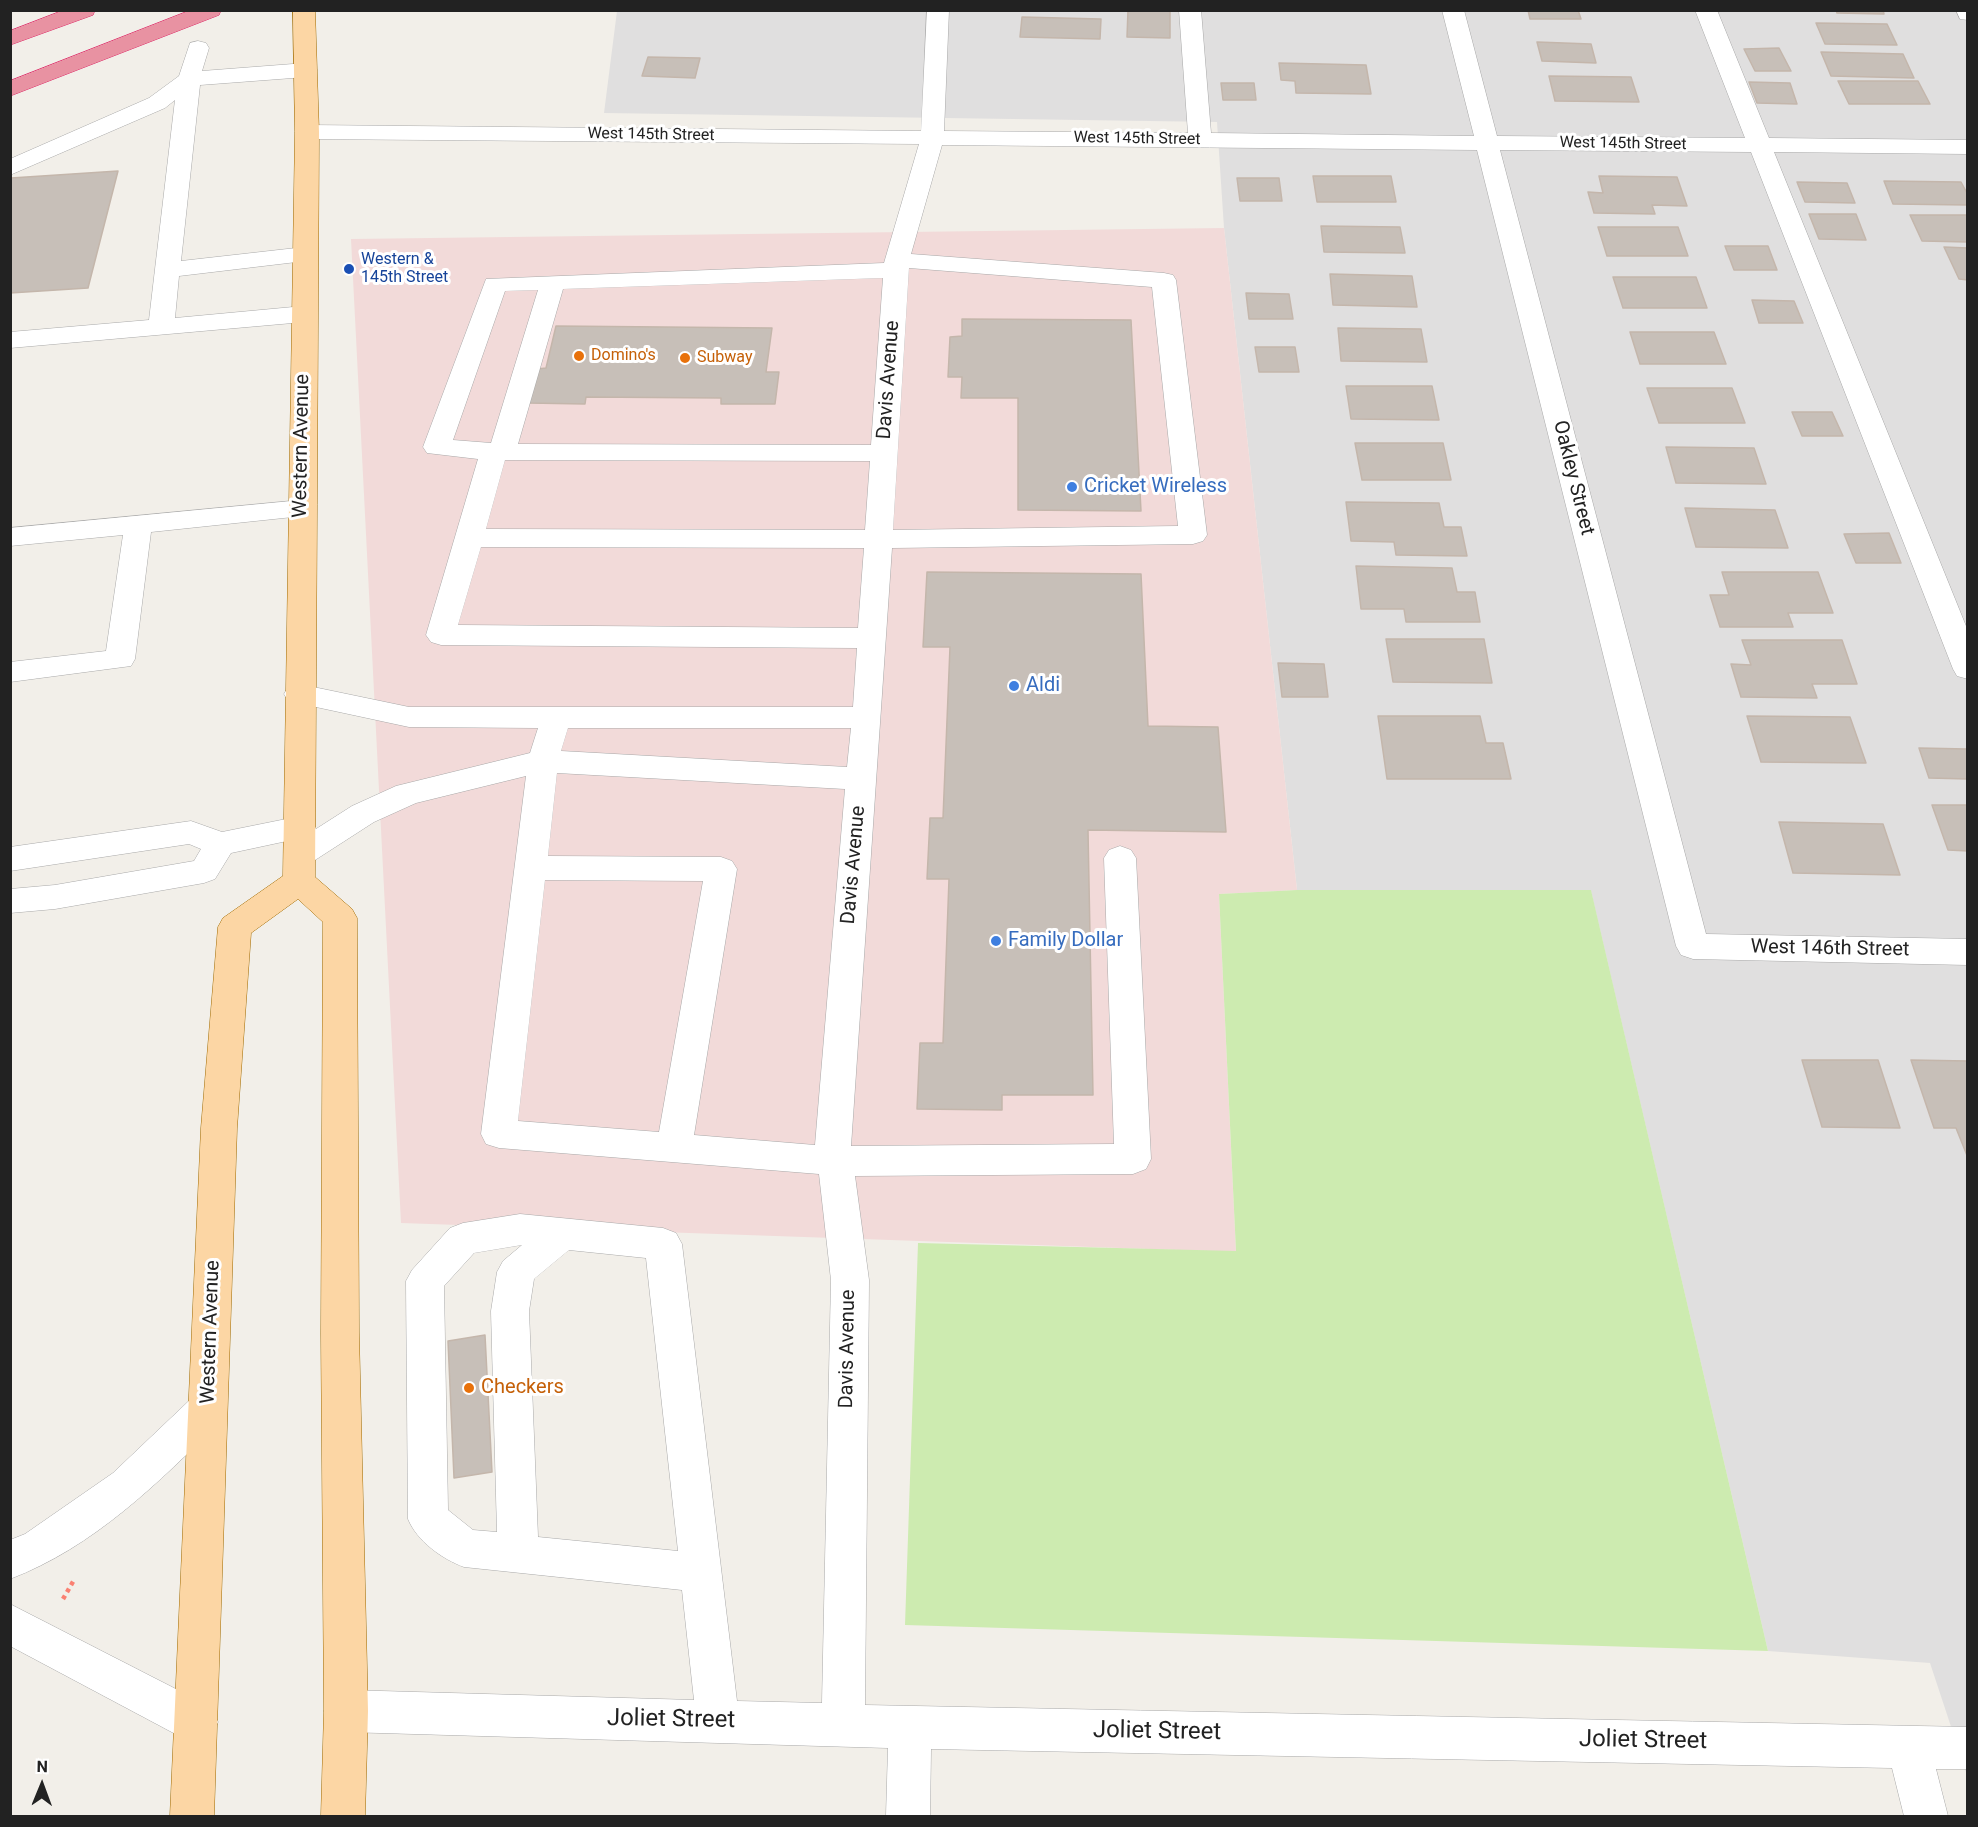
<!DOCTYPE html>
<html>
<head>
<meta charset="utf-8">
<style>
	body { margin:0 }
	#map { position:relative; width:1978px; height:1827px; overflow:hidden; background:#f2efe9; font-family:Roboto,sans-serif }
	canvas { display:block }
	.frame { position:absolute; inset:0; border:12px solid #222; pointer-events:none }
	.north { position:absolute; left:12px; top:1755px; width:60px; height:60px; -webkit-text-stroke:4px #fff; paint-order:stroke; rotate:1deg; font-size:16px; font-weight:700; line-height:24px; text-align:center; color:#222 }
	.north::after { content:''; display:block; margin:auto; width:21px; height:27px; background:#222; clip-path:polygon(50% 0,100% 100%,50% 72%,0 100%) }
</style>
</head>
<body>
<div id="map">
<canvas width="1978" height="1827"></canvas>
<div class="frame"></div>
<div class="north">N</div>
</div>
<script>
const g = document.querySelector('canvas').getContext('2d');
g.lineJoin = 'round';
function fill(path, color) { g.fillStyle = color; g.fill(path, 'evenodd'); }
function strokePath(path, color, width, dash) { g.strokeStyle = color; g.lineWidth = width; g.lineCap = dash ? 'butt' : 'round'; g.setLineDash(dash || []); g.stroke(path); }
function write(font, color, halo, rows, align = 'center') {
  g.font = font + ' Roboto,sans-serif'; g.lineWidth = 6; g.setLineDash([]); g.textBaseline = 'middle'; g.strokeStyle = halo; g.fillStyle = color; for (const [text, x, y, turn = 0] of rows) {
    g.save(); g.translate(x, y); g.rotate((+turn || 0) * Math.PI / 180); g.textAlign = isNaN(turn) ? turn : align; if (halo) g.strokeText(text, 0, 0); g.fillText(text, 0, 0); g.restore();
  }
}
const residential = new Path2D(`
	M617 11H1967V1775L1930 1663 1768 1651 1591 891 1297 890 1224 228 1217 122 604 113Z`);
const commercial = new Path2D(`
	M1224 228 1297 890 1219 894 1236 1252 401 1223 351 239Z`);
const grass = new Path2D(`
	M1297 890H1591L1768 1651 905 1625 918 1243 1236 1251 1219 894Z`);
const building = new Path2D(`
	M1128 10H1170V38L1127 37Z
	M1528 10H1578L1581 19H1530Z
	M1836 10H1883L1884 14 1837 13Z
	M1022 17 1101 19 1100 39 1020 37Z
	M1816 23 1887 24 1897 45 1825 44Z
	M1537 42 1591 44 1596 63 1542 61Z
	M1779 48 1791 71H1755L1744 49Z
	M1821 52 1903 54 1914 78 1831 76Z
	M648 57 700 58 695 78 642 76Z
	M1279 63 1366 65 1371 94 1296 93 1295 81 1281 80Z
	M1549 76 1631 77 1639 102 1555 101Z
	M1838 81H1918L1930 104H1849Z
	M1749 82 1790 83 1797 104 1757 103Z
	M1221 83H1254L1256 100H1223Z
	M118 171 88 288 10 293 11 178Z
	M1313 176H1391L1396 202H1317Z
	M1599 176 1677 177 1687 206 1652 205 1655 214 1594 213 1588 192 1603 193Z
	M1237 178H1279L1282 201H1240Z
	M1884 181 1961 182 1968 195V205L1893 204Z
	M1797 182 1847 183 1855 203 1805 202Z
	M1809 214H1856L1866 240 1819 239Z
	M1910 215H1968V242L1922 241Z
	M1321 226 1400 227 1405 253 1324 252Z
	M1598 227H1678L1688 256H1607Z
	M1725 246H1768L1777 270H1734Z
	M1944 247 1968 248V280L1959 279Z
	M1330 274 1412 276 1417 307 1333 305Z
	M1613 277H1696L1707 308H1623Z
	M1246 293 1289 294 1293 319H1249Z
	M1752 300 1794 301 1803 323H1759Z
	M962 319 1131 320 1141 511 1018 510V398H961L962 377H948L950 337 962 336Z
	M556 326 772 328 766 372H779L775 404H721V398L586 397 585 404 528 403 537 369 546 368Z
	M1338 328 1421 329 1427 362 1341 361Z
	M1630 332H1714L1726 364H1640Z
	M1255 347H1295L1299 372H1259Z
	M1346 386H1432L1439 420 1351 419Z
	M1647 388H1732L1745 423H1659Z
	M1792 412H1832L1843 436H1802Z
	M1355 443H1443L1451 480H1362Z
	M1666 447 1754 448 1766 484 1676 483Z
	M1346 502 1439 503 1444 527H1461L1467 556 1396 555 1394 542 1351 541Z
	M1685 508 1775 510 1788 548 1696 547Z
	M1889 533 1901 563H1856L1844 534Z
	M1356 566 1452 568 1457 592H1475L1480 622H1406L1404 609H1361Z
	M927 572 1141 574 1148 726 1218 727 1226 832 1088 830 1093 1095H1002V1110L917 1109 920 1043H943L949 879H927L930 818H943L950 647H923Z
	M1722 572H1818L1833 613H1788L1793 627H1720L1710 595H1729Z
	M1386 639H1484L1492 683 1393 682Z
	M1742 640H1842L1857 684H1812L1817 698 1741 697 1731 664 1751 665Z
	M1278 663 1324 664 1328 697H1282Z
	M1378 716H1480L1486 743H1503L1511 779H1387Z
	M1747 716 1850 717 1866 763 1761 762Z
	M1919 748 1967 749 1968 779 1929 778Z
	M1932 805H1968V851L1948 850Z
	M1779 822 1883 824 1900 875 1793 873Z
	M1802 1060H1878L1900 1128 1822 1127Z
	M1911 1060 1968 1061V1158L1956 1128H1934Z
	M485 1335 492 1472 454 1478 448 1341Z`);
const path = new Path2D(`
	M63 1599 74 1580`);
const minor = new Path2D(`
	M927 10H949L944 131 1188 133 1179 10H1201L1211 133 1474 136 1442 10H1464L1497 136 1745 138 1695 10H1717L1769 138 1968 140V154L1774 152 1968 631V679L1957 676 1953 669 1751 152 1500 150 1706 934 1968 939V965L1693 959 1681 955 1676 946 1477 150 942 145 911 254 1164 273 1173 275 1176 280 1207 535 1203 541 1193 544 892 548 851 1146 1114 1144 1104 858 1109 850 1120 846 1131 850 1136 858 1151 1159 1146 1169 1133 1174 855 1176 869 1280 865 1705 1968 1727V1769H1936L1948 1816H1904L1892 1768 931 1749 930 1816H886L888 1748 346 1732 331 1726 324 1711 331 1696 346 1690 694 1700 682 1590 464 1567C442 1559 417 1541 408 1519L406 1281 412 1270 450 1228 463 1223 520 1214 663 1228 676 1233 682 1244 737 1701 822 1703 831 1280 819 1174 499 1148 486 1144 481 1134 526 776 416 803 374 822 312 862 301 866 290 862 285 854 290 846 301 838 231 853 215 879 204 883 55 909 10 913V889L55 885 194 861 201 849 189 844 10 871V847L191 821 222 832 301 816 312 819 316 829 352 806 396 786 530 753 538 728 409 727 288 701 284 694 288 687 299 684 409 707H853L857 648 441 645 431 642 426 635 478 459 427 453 423 447 486 279 884 263 919 144 307 139 299 137 295 132 299 127 307 125 921 131ZM909 268 1152 287 1178 526 893 530ZM883 278 871 445 518 444 563 289ZM538 290 491 443 453 440 505 291ZM505 460 870 461 865 530 486 529ZM481 547 864 548 858 628 458 625ZM568 728H851L847 767 561 751ZM557 773 845 789 815 1145 694 1135 737 869 732 861 721 857 548 856ZM545 880 703 881 659 1132 518 1121ZM522 1245 503 1261 497 1272 491 1311 497 1532 473 1530 448 1510 444 1286 474 1253ZM569 1250 646 1258 678 1551 538 1537 529 1311 534 1279Z
	M1956 10H1968V20L1960 19Z
	M198 41 206 43 209 48 202 71 306 63 314 65 317 70 314 75 306 77 200 85 181 261 305 247 314 249 317 254 314 259 305 261 179 276 175 318 304 306 313 309 317 314 313 319 304 322 10 348V332L149 320 175 100 165 108 10 175V159L149 98 179 76 190 43Z
	M302 500 312 503 316 509 312 515 151 532 135 659 131 666 10 682V662L106 651 123 535 10 546V528Z
	M207 1392 221 1397 227 1409 221 1421C158 1483 94 1547 10 1579V1540L25 1534 113 1473 193 1397Z
	M10 1604 211 1707 218 1722 211 1737 196 1743 181 1737 10 1646Z`);
const major = new Path2D(`
	M293 10H315L319 132 315 877 352 909 357 918 359 1333 368 1711 365 1816H321L324 1711 321 1333 323 922 298 899 251 933 237 1128 214 1816H170L201 1128 218 927 223 918 283 876 295 132Z`);
const highway = new Path2D(`
	M64 10H95L93 15 10 45V31Z
	M191 10H221L219 15 10 96V81Z`);
const markers = [
	[349,269,6,"#1a4fb4"],
	[579,356,6,"#e8710a"],
	[685,358,6,"#e8710a"],
	[1072,487,6,"#3f7fe0"],
	[1014,686,6,"#3f7fe0"],
	[996,941,6,"#3f7fe0"],
	[469,1388,6,"#e8710a"]
];
const farStreetnames = [
	["West 145th Street",651,135,1],
	["West 145th Street",1137,139,1],
	["West 145th Street",1623,144,1]
];
const farTransitnames = [
	["Western &",361,260],
	["145th Street",361,278]
];
const farFoodnames = [
	["Domino's",591,356],
	["Subway",697,358]
];
const streetNames = [
	["Davis Avenue",889,380,-86],
	["Western Avenue",302,446,-89],
	["Oakley Street",1573,478,76],
	["Davis Avenue",854,865,-85],
	["West 146th Street",1830,949,1],
	["Western Avenue",211,1332,-88],
	["Davis Avenue",848,1349,-89]
];
const shopNames = [
	["Cricket Wireless",1084,487],
	["Aldi",1026,686],
	["Family Dollar",1008,941]
];
const foodNames = [
	["Checkers",481,1388]
];
const nearStreetnames = [
	["Joliet Street",671,1720,1],
	["Joliet Street",1157,1732,1],
	["Joliet Street",1643,1741,1]
];
fill(residential, '#e0dfdf');
fill(commercial, '#f2dad9');
fill(grass, '#cdebb0');
fill(building, '#c7bfb8');
strokePath(building, '#c4b6ab', 1.5);
strokePath(minor, '#a9a9a9', 1);
strokePath(major, '#a06b00', 1);
strokePath(highway, '#dc2a67', 1);
strokePath(path, '#fa8072', 4.5, [4, 4]);
fill(minor, '#fff');
fill(major, '#fcd6a4');
fill(highway, '#e892a2');
for (const [x, y, r, color] of markers) { const dot = new Path2D(); dot.arc(x, y, r, 0, 2 * Math.PI); g.fillStyle = color; g.fill(dot); strokePath(dot, '#fff', 2); }
write('16px', '#222', '#fff', farStreetnames);
write('16px', '#164399', '#fff', farTransitnames, 'left');
write('16px', '#c56008', '#fff', farFoodnames, 'left');
write('20px', '#222', '#fff', streetNames);
write('20px', '#366cbe', '#fff', shopNames, 'left');
write('20px', '#c56008', '#fff', foodNames, 'left');
write('24px', '#222', '#fff', nearStreetnames);
</script>
</body>
</html>
